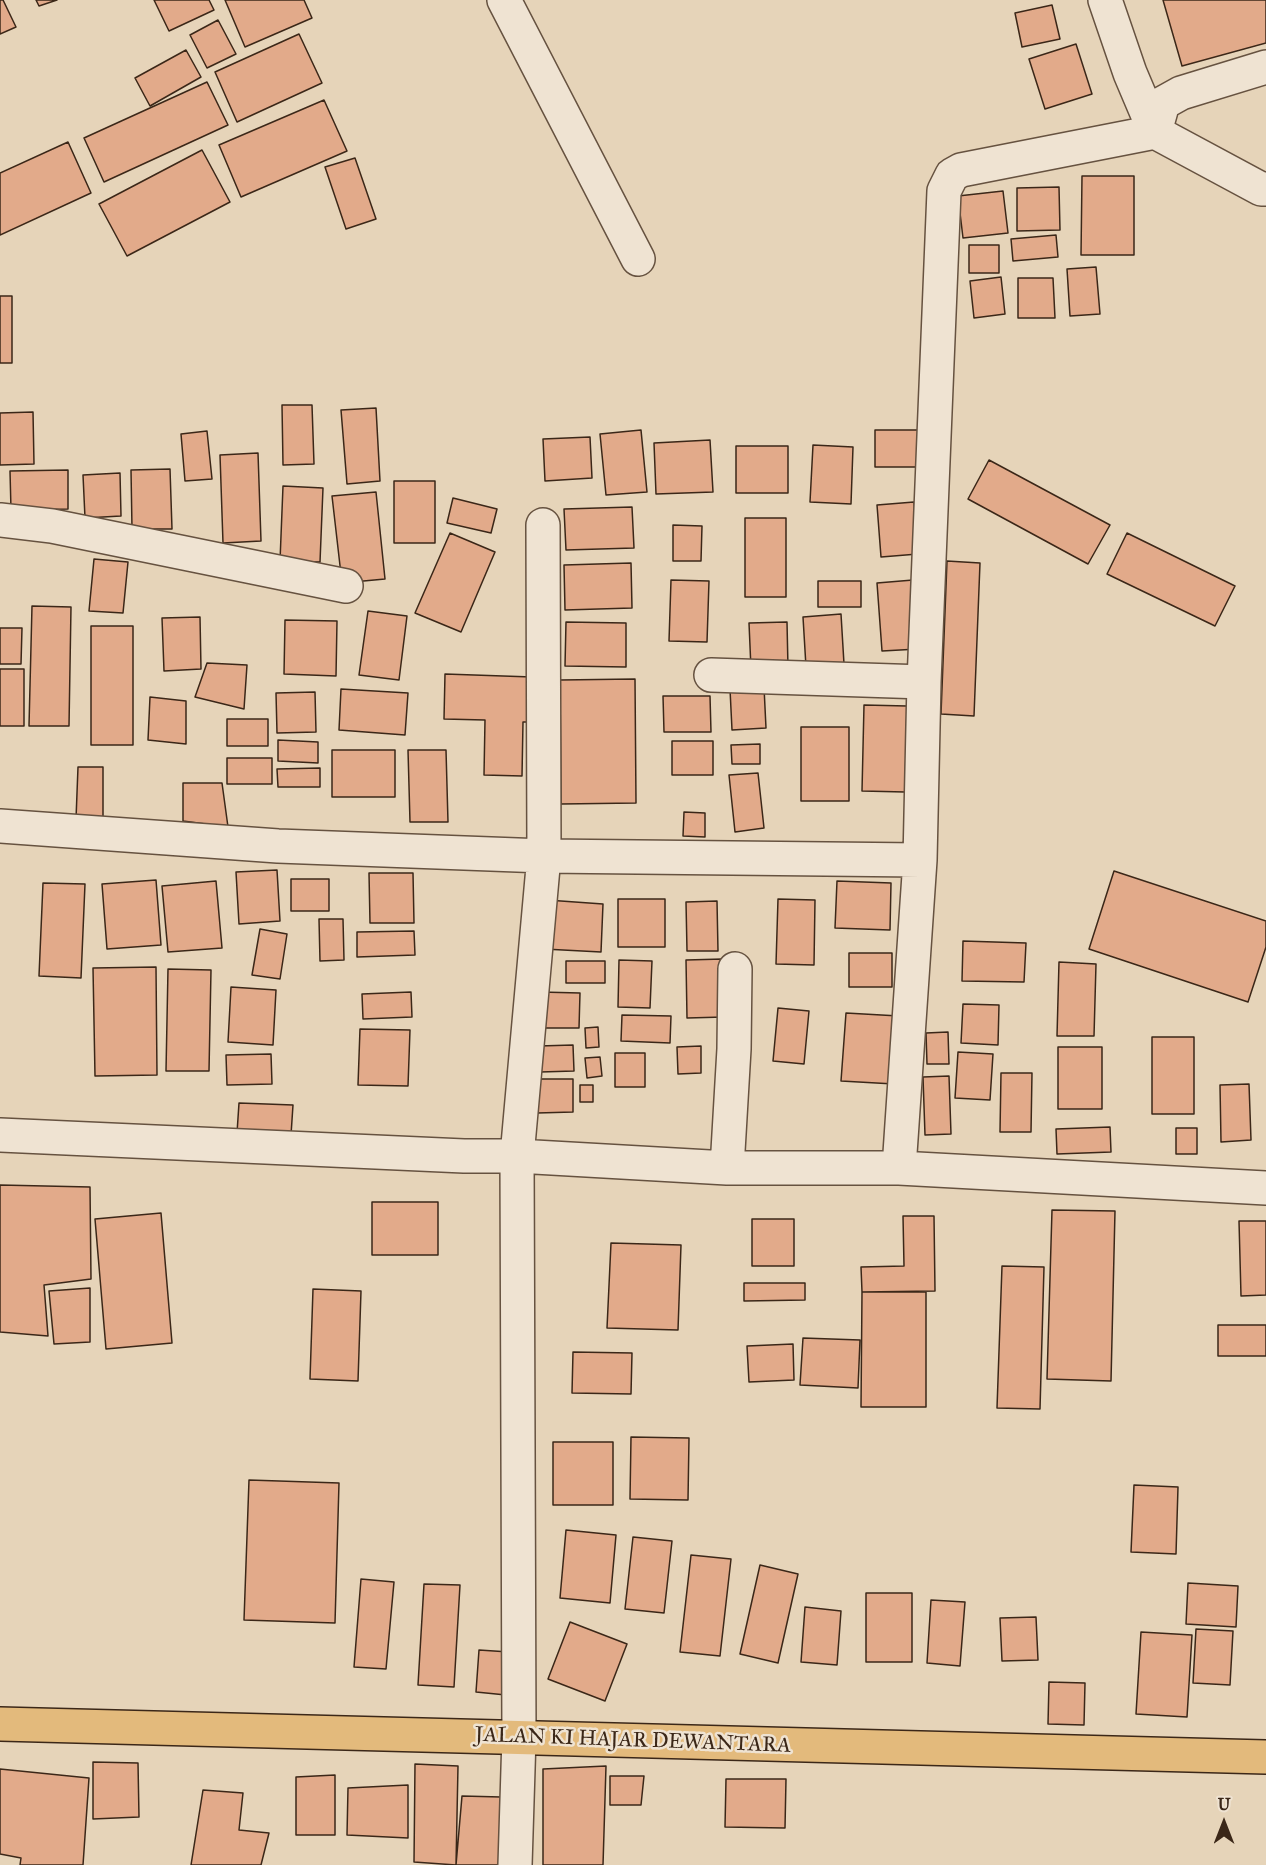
<!DOCTYPE html>
<html>
<head>
<meta charset="utf-8">
<style>
	body { margin:0 }
	#map { position:relative; width:1266px; height:1865px; overflow:hidden; background:#e6d4b9; font-family:"IM FELL Great Primer",serif }
	canvas { display:block }
	.north { position:absolute; left:1194px; top:1793px; width:60px; height:60px; -webkit-text-stroke:4px #efe3d2; paint-order:stroke; rotate:0deg; font-size:16px; font-weight:700; line-height:24px; text-align:center; color:#3b2718 }
	.north::after { content:''; display:block; margin:auto; width:21px; height:27px; background:#3b2718; clip-path:polygon(50% 0,100% 100%,50% 72%,0 100%) }
</style>
</head>
<body>
<div id="map">
<canvas width="1266" height="1865"></canvas>
<div class="north">U</div>
</div>
<script>
const g = document.querySelector('canvas').getContext('2d');
g.lineJoin = 'round';
function fill(path, color) { g.fillStyle = color; g.fill(path, 'evenodd'); }
function strokePath(path, color, width, dash) { g.strokeStyle = color; g.lineWidth = width; g.lineCap = dash ? 'butt' : 'round'; g.setLineDash(dash || []); g.stroke(path); }
function write(font, color, halo, rows, align = 'center') {
  g.font = font + ' "IM FELL Great Primer",serif'; g.lineWidth = 5; g.setLineDash([]); g.textBaseline = 'middle'; g.strokeStyle = halo; g.fillStyle = color; for (const [text, x, y, turn = 0] of rows) {
    g.save(); g.translate(x, y); g.rotate((+turn || 0) * Math.PI / 180); g.textAlign = isNaN(turn) ? turn : align; if (halo) g.strokeText(text, 0, 0); g.fillText(text, 0, 0); g.restore();
  }
}
const building = new Path2D(`
	M0 0H3L16 27 0 34Z
	M36 0H57L39 6Z
	M154 0H209L214 10 169 31Z
	M225 0H304L312 18 245 47Z
	M1163 0H1266V43L1182 66Z
	M1052 5 1060 39 1022 47 1015 13Z
	M218 20 236 54 207 68 190 35Z
	M299 34 322 83 237 122 215 72Z
	M1076 44 1092 94 1045 109 1029 59Z
	M186 50 201 77 150 106 135 78Z
	M207 82 228 125 104 182 84 138Z
	M324 100 347 151 241 197 219 145Z
	M68 142 91 193 0 235V173Z
	M202 150 230 202 127 256 99 204Z
	M355 158 376 219 346 229 325 167Z
	M1082 176H1134V255H1081Z
	M1059 187 1060 230 1017 231V188Z
	M1003 191 1008 233 963 238 958 196Z
	M1056 235 1058 257 1013 261 1011 239Z
	M969 245H999V273H969Z
	M1096 267 1100 314 1070 316 1067 269Z
	M1001 277 1005 314 974 318 970 281Z
	M1018 278H1053L1055 318H1018Z
	M0 296H12V363H0Z
	M282 405H312L314 464 283 465Z
	M376 408 380 481 347 484 341 410Z
	M33 412 34 464 0 465V413Z
	M641 430 647 492 606 495 600 434Z
	M875 430H920V467H875Z
	M207 431 212 479 185 481 181 434Z
	M590 437 592 478 545 481 543 439Z
	M710 440 713 492 656 494 654 443Z
	M813 445 853 447 851 504 810 502Z
	M736 446H788V493H736Z
	M258 453 261 541 223 543 220 455Z
	M989 460 1110 525 1088 564 968 499Z
	M170 469 172 529H132L131 470Z
	M68 470V509L11 510 10 471Z
	M120 473 121 516 85 518 83 475Z
	M394 481H435V543H394Z
	M283 486 323 488 320 562 280 561Z
	M376 492 385 579 342 583 332 496Z
	M453 498 497 509 491 533 447 523Z
	M914 502 918 554 881 557 877 505Z
	M632 507 634 548 566 550 564 509Z
	M745 518H786V597H745Z
	M673 525 702 526 701 561H673Z
	M450 533 495 552 461 632 415 613Z
	M1127 533 1235 586 1215 626 1107 574Z
	M94 559 128 562 123 613 89 611Z
	M947 561 980 563 974 716 941 714Z
	M631 563 632 608 565 610 564 565Z
	M671 580 709 581 707 642 669 641Z
	M913 580 918 649 882 651 877 583Z
	M818 581H861V607H818Z
	M32 606 71 607 69 726H29Z
	M368 611 407 616 399 680 359 675Z
	M841 614 844 664 806 667 803 617Z
	M200 617 201 669 164 671 162 618Z
	M285 620 337 621 336 676 284 674Z
	M566 622 626 623V667L565 666Z
	M787 622 788 668 751 669 749 623Z
	M91 626H133V745H91Z
	M0 628H22L21 664H0Z
	M207 663 247 665 244 709 195 697Z
	M0 669H24V726H0Z
	M445 674 532 677 531 722H523L522 776 484 775 485 720 444 719Z
	M635 679 636 803 561 804 560 680Z
	M764 687 766 728 732 730 730 689Z
	M341 689 408 693 405 735 339 730Z
	M315 692 316 732 277 733 276 693Z
	M663 696H710L711 732H664Z
	M150 697 186 701V744L148 740Z
	M864 705 907 706 905 792 862 791Z
	M227 719H268V746H227Z
	M801 727H849V801H801Z
	M278 740 318 742V763L278 761Z
	M672 741H713V775H672Z
	M760 744V764H732L731 745Z
	M332 750H395V797H332Z
	M408 750H446L448 822H410Z
	M227 758H272V784H227Z
	M78 767H103V822L76 819Z
	M320 768V787H278L277 769Z
	M758 773 764 828 735 832 729 775Z
	M183 783H222L228 827 183 821Z
	M684 812 705 813V837L683 836Z
	M277 870 280 921 239 924 236 872Z
	M1114 871 1266 921V947L1248 1002 1089 949Z
	M369 873H413L414 923H370Z
	M291 879H329V911H291Z
	M156 880 161 945 107 949 102 884Z
	M216 881 222 948 168 952 162 886Z
	M837 881 891 883 890 930 835 928Z
	M43 883 85 884 81 978 39 976Z
	M618 899H665V947H618Z
	M778 899 815 900 814 965 776 964Z
	M547 900 603 904 601 952 544 949Z
	M717 901 718 951H687L686 902Z
	M319 919H343L344 960 320 961Z
	M260 929 287 934 280 979 252 975Z
	M414 931 415 955 357 957V932Z
	M963 941 1026 943 1024 982 962 981Z
	M849 953H892V987H849Z
	M723 959 724 1017 687 1018 686 960Z
	M619 960 652 961 650 1008 618 1007Z
	M566 961H605V983H566Z
	M1059 962 1096 964 1094 1036H1057Z
	M156 967 157 1075 95 1076 93 968Z
	M168 969 211 970 209 1071H166Z
	M231 987 276 990 273 1045 228 1042Z
	M411 992 412 1017 363 1019 362 994Z
	M540 992 580 993 579 1028H539Z
	M963 1004 999 1005 998 1045 961 1043Z
	M778 1008 809 1011 804 1064 773 1061Z
	M846 1013 899 1016 894 1084 841 1081Z
	M622 1015 671 1016 670 1043 621 1041Z
	M598 1027 599 1047 586 1048 585 1028Z
	M360 1029 410 1030 408 1086 358 1085Z
	M948 1032 949 1064H927L926 1033Z
	M1152 1037H1194V1114H1152Z
	M573 1045 574 1071 540 1072 539 1046Z
	M701 1046V1073L678 1074 677 1047Z
	M1058 1047H1102V1109H1058Z
	M958 1052 993 1054 990 1100 955 1098Z
	M615 1053H645V1087H615Z
	M271 1054 272 1084 227 1085 226 1055Z
	M600 1057 602 1076 587 1078 585 1058Z
	M1001 1073H1032L1031 1132H1000Z
	M949 1076 951 1134 925 1135 923 1077Z
	M536 1079H573V1112L537 1113Z
	M1249 1084 1251 1140 1221 1142 1220 1085Z
	M580 1085H593V1102H580Z
	M239 1103 293 1105 291 1135 237 1133Z
	M1110 1127 1111 1152 1057 1154 1056 1129Z
	M1176 1128H1197V1154H1176Z
	M0 1185 90 1187 91 1279 44 1285 48 1336 0 1332Z
	M372 1202H438V1255H372Z
	M1052 1210 1115 1211 1111 1381 1047 1379Z
	M161 1213 172 1343 106 1349 95 1219Z
	M903 1216H934L935 1291 862 1292 861 1267 904 1266Z
	M752 1219H794V1266H752Z
	M1239 1221H1266V1295L1241 1296Z
	M611 1243 681 1245 678 1330 607 1328Z
	M1002 1266 1044 1267 1040 1409 997 1408Z
	M744 1283H805V1300L744 1301Z
	M90 1288V1342L54 1344 49 1291Z
	M313 1289 361 1291 358 1381 310 1379Z
	M862 1292H926V1407H861Z
	M1218 1325H1266V1356H1218Z
	M803 1338 860 1340 858 1388 800 1385Z
	M793 1344 794 1380 749 1382 747 1346Z
	M573 1352 632 1353 631 1394 572 1393Z
	M631 1437 689 1438 688 1500 630 1499Z
	M553 1442H613V1505H553Z
	M249 1480 339 1483 335 1623 244 1620Z
	M1134 1485 1178 1487 1176 1554 1131 1552Z
	M566 1530 616 1535 610 1603 560 1598Z
	M633 1537 672 1541 664 1613 625 1609Z
	M691 1555 731 1559 720 1656 680 1652Z
	M760 1565 798 1574 778 1663 740 1654Z
	M361 1579 394 1582 386 1669 354 1667Z
	M1188 1583 1238 1586 1236 1627 1186 1624Z
	M424 1584 460 1585 454 1687 418 1685Z
	M866 1593H912V1662H866Z
	M931 1600 965 1602 960 1666 927 1663Z
	M805 1607 841 1611 837 1665 801 1662Z
	M1036 1617 1038 1660 1002 1661 1000 1618Z
	M570 1622 627 1644 605 1701 548 1679Z
	M1196 1629 1233 1631 1230 1685 1193 1683Z
	M1141 1632 1192 1635 1187 1717 1136 1714Z
	M479 1650 509 1652 506 1695 476 1692Z
	M1049 1682 1085 1683 1084 1725 1048 1724Z
	M93 1762 138 1763 139 1817 93 1819Z
	M415 1764 458 1766 456 1865 414 1862Z
	M606 1766 603 1865H543V1769Z
	M0 1769 89 1778 83 1865H20L21 1858 0 1854Z
	M335 1775V1835H296V1777Z
	M610 1776H644L641 1805H610Z
	M726 1779H786L785 1828 725 1827Z
	M408 1785V1838L347 1835 348 1788Z
	M203 1790 243 1793 239 1830 269 1833 261 1865H191Z
	M462 1796 501 1797 500 1865H456Z`);
const minor = new Path2D(`
	M504 0 638 259
	M1105 0 1130 73 1155 132 1261 189H1266
	M0 520 52 526 346 586
	M711 675 924 682
	M0 826 278 846 544 856 920 860
	M0 1135 464 1156H517L727 1168H899L1266 1188
	M727 1168 734 1049 735 969
	M899 1168 920 860 924 682 944 191 952 175 961 170 1155 132 1163 103 1181 93 1266 67
	M515 1865 519 1737 517 1156 544 856 543 525`);
const major = new Path2D(`
	M0 1724 1266 1757`);
const streetNames = [
	["JALAN KI HAJAR DEWANTARA",633,1741,2]
];
fill(building, '#e2aa8a');
strokePath(building, '#3b2718', 1.5);
strokePath(minor, '#665240', 36);
strokePath(major, '#3b2718', 36);
strokePath(minor, '#efe3d2', 33);
strokePath(major, '#e3ba7c', 33);
write('21px', '#3b2718', '#efe3d2', streetNames);
</script>
</body>
</html>
